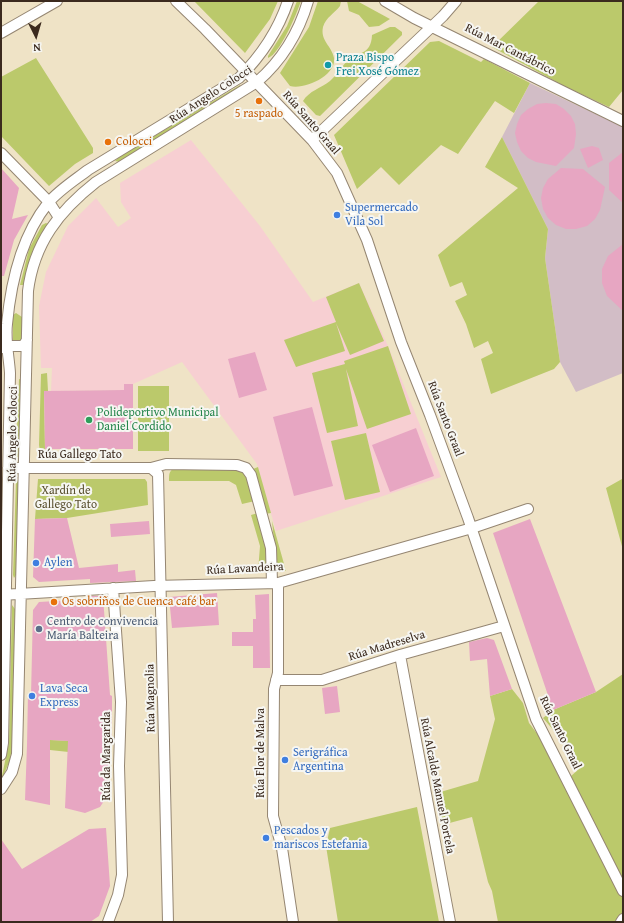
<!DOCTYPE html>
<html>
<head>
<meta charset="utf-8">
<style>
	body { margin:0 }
	#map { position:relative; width:624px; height:923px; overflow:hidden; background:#efe3c6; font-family:"Gentium Book Plus",serif }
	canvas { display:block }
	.frame { position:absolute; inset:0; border:2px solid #3b2a1e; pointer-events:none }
	.north { position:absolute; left:16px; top:16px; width:40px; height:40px; -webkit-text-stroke:3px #f6f6f2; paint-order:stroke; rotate:175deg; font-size:11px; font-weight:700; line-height:16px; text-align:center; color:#3b2a1e }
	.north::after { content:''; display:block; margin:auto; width:14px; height:18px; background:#3b2a1e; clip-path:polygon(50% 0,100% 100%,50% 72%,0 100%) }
</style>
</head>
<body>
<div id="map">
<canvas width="624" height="923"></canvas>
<div class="frame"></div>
<div class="north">N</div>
</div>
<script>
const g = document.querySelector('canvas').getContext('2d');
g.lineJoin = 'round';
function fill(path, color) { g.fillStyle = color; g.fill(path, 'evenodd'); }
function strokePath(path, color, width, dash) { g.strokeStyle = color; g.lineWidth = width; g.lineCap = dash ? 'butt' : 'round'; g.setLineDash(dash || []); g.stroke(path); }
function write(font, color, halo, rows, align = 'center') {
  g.font = font + ' "Gentium Book Plus",serif'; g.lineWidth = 4; g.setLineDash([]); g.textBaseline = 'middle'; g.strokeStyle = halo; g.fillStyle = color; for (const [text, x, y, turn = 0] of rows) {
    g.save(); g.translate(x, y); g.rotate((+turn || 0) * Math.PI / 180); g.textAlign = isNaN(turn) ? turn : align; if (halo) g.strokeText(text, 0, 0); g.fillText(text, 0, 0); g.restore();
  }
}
const built = new Path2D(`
	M191 140 260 226 313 302 359 283 388 346 441 477 276 531 257 464 182 362 133 384H124V390L51 391 52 368H41L39 306 46 272 68 226 96 198 118 227 131 218 121 202 120 183Z`);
const industrial = new Path2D(`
	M530 83 623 127V373L576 392 560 362 545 258 548 229 502 137Z`);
const green = new Path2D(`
	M194 1H278L270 19 245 53Z
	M297 1H301C297 13 280 54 268 58V56L287 26Z
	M318 1H341L340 6C335 13 326 17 323 27 320 41 332 46 334 58 337 75 305 90 290 86L280 73 309 27Z
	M347 1H357L390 19 379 26 369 27 359 15 349 11Z
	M539 1H623V90L609 107 566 87 492 47Z
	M390 27H395L402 32V35L320 116 316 115 303 101C309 91 321 88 330 81 337 75 342 66 348 60 358 51 371 56 372 35Z
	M439 41 481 62 484 59 530 83 514 113 495 101 458 154 441 145 399 185 381 167 357 189 334 135 430 42Z
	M36 58 93 148V153L75 164 49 186 1 136V77Z
	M240 85 241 87 120 162 115 161 119 157Z
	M502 137 548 229 545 258 560 362 554 369 491 394 481 359 493 353 488 341 474 348 466 324 455 301 467 295 462 282 450 287 438 255 518 188 485 167Z
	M46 223 48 224 47 226 25 285H20L29 249 42 225Z
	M359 283 384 341 350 355 336 323 345 351 296 367 284 340 336 322 326 297Z
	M16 313 22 317 23 336 20 342 13 341V315Z
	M388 346 411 414 367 429 346 369 358 426 327 433 312 373 345 364 344 361Z
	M47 373 48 391H44L45 449 43 453 40 451 39 445 41 374Z
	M19 379 23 380 20 456 18 457 16 455Z
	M138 386H169V451H138Z
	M366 433 380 492 345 500 331 441Z
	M177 467 241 470 248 477 255 501 242 504 236 485 229 481H169C169 473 169 470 177 467Z
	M258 467 271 513 265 514 253 475V469Z
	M38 479H145L147 482 148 505 67 518 35 519Z
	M622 479 623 480V550L606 488Z
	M16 480 19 481 16 575 14 578 13 575Z
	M258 513 265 540 268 571 258 572 260 546 251 515Z
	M272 521 286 571H277Z
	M12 605 15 609 12 747 10 760 1 781 9 742Z
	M623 674V883L571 776 579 769 561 739 543 718 553 710 596 692Z
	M512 689 523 703 529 723 542 740 619 892 623 896V912L614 922H498L492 891 488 882 472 817 442 825 437 793 478 781 495 719 490 696Z
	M50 740 78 741V753L50 750Z
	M417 807 439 922H338L326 846 330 828Z`);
const building = new Path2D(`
	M546 103 556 104 564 109 571 116 575 124 576 134 574 148 556 166 536 162 528 158 521 151 517 142 515 133 517 124 521 115 528 109 537 104Z
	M592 146 599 148 603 160 588 168 580 149Z
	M623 152V203L609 190V163Z
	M1 168 19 188 12 219 28 215 14 240 4 276H1Z
	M561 168 583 169 605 187 600 210 595 219 587 226 576 229H566L556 225 548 218 543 209 541 198 543 188 548 179Z
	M623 244V311L607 296 602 283V269L608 256Z
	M255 352 267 390 239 398 228 359Z
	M124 384H133V449H45L44 391 124 390Z
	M312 407 333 486 294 496 273 417Z
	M416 428 434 476 390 492 372 445Z
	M67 518 79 568 118 564V572L135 570 136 581 90 583V579L39 582 33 577 35 519Z
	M530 519 596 692 553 710 493 533Z
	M149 521 150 534 111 537 110 524Z
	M217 593 219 625 172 628 169 597Z
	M269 594 270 668H253V646H232V632H253V619H256L255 595Z
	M91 596H103L110 695 112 696V741L110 743 109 772 106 798 100 807 85 813 65 808 68 741 50 740V805L25 800 27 745 28 694 31 695 33 610 39 602 92 599Z
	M487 638 494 640 512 689 490 696 487 659 470 661 469 642Z
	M337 686 340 712 325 714 322 688Z
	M105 828H106L110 886 99 916 90 922H1V839L22 869 89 829Z`);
const street = new Path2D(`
	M176 1 205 29 312 140 337 173 367 240 401 342 430 415 468 518 536 719 623 891
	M385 1 414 18 623 121
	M1 33 57 1
	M312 140 443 16 456 1
	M1 153 49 202 58 216
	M3 348 7 346H23L27 340
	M8 468H151L158 474 168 922
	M151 468 166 464 237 465 246 468 251 475 271 548 272 583
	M278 583V673L274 689 273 816 282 848 293 922
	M1 595 154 586 278 583 472 528 528 509
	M400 655 450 922
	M276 680H322L400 655 504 626
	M1 755 3 743 10 373C9 357 5 340 7 324 11 281 21 237 48 203 59 190 75 180 88 170L239 78C261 56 278 31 288 1
	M1 789 12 772 17 754 28 291C34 243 59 211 96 182L257 82C281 61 299 32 308 1
	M108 922 118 895 122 875 119 766 121 702 113 588
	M621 922 623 919`);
const markers = [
	[328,65,4,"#0f9aa8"],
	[259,101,4,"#e8710a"],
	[108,142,4,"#e8710a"],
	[337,215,4,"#3f7fe0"],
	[89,420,4,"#2e9e5b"],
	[36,563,4,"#3f7fe0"],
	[54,602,4,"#e8710a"],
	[39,629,4,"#5c6f8a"],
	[32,696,4,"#3f7fe0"],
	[285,760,4,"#3f7fe0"],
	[266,838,4,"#3f7fe0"]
];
const streetNames = [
	["Rúa Mar Cantábrico",510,50,27],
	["Rúa Angelo Colocci",211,95,-33],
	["Rúa Santo Graal",311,123,49],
	["Rúa Santo Graal",445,419,69],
	["Rúa Angelo Colocci",13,434,-89],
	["Rúa Gallego Tato",80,455],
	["Rúa Lavandeira",245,569,-3],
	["Rúa Madreselva",387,646,-17],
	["Rúa Magnolia",151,698,-91],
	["Rúa Santo Graal",560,733,64],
	["Rúa Flor de Malva",261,753,-90],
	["Rúa da Margarida",107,756,-90],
	["Rúa Alcalde Manuel Portela",437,786,79]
];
const cultureNames = [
	["Praza Bispo",336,58],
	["Frei Xosé Gómez",336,72]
];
const foodNames = [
	["5 raspado",259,114,"center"],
	["Colocci",116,142],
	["Os sobriños de Cuenca café bar",62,602]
];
const shopNames = [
	["Supermercado",345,208],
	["Vila Sol",345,222],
	["Aylen",44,563],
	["Lava Seca",40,689],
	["Express",40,703],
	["Serigráfica",293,753],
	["Argentina",293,767],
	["Pescados y",274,831],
	["mariscos Estefania",274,845]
];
const leisureNames = [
	["Polideportivo Municipal",97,413],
	["Daniel Cordido",97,427]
];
const parkNames = [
	["Xardín de",66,491],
	["Gallego Tato",66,505]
];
const serviceNames = [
	["Centro de convivencia",47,622],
	["María Balteira",47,636]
];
fill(built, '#f7cfd2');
fill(industrial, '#d2bdc6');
fill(green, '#bbc96b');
fill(building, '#e7a6c2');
strokePath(street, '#958672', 12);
strokePath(street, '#fff', 10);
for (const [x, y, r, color] of markers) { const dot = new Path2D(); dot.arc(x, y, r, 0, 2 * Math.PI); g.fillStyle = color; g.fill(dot); strokePath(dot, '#f6f6f2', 1.5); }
write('12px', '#3b2a1e', '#f6f6f2', streetNames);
write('12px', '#0d838f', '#f6f6f2', cultureNames, 'left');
write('12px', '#c56008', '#f6f6f2', foodNames, 'left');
write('12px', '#366cbe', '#f6f6f2', shopNames, 'left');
write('12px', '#27864d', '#f6f6f2', leisureNames, 'left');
write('12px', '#5b5231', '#f6f6f2', parkNames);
write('12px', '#4e5e75', '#f6f6f2', serviceNames, 'left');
</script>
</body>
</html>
